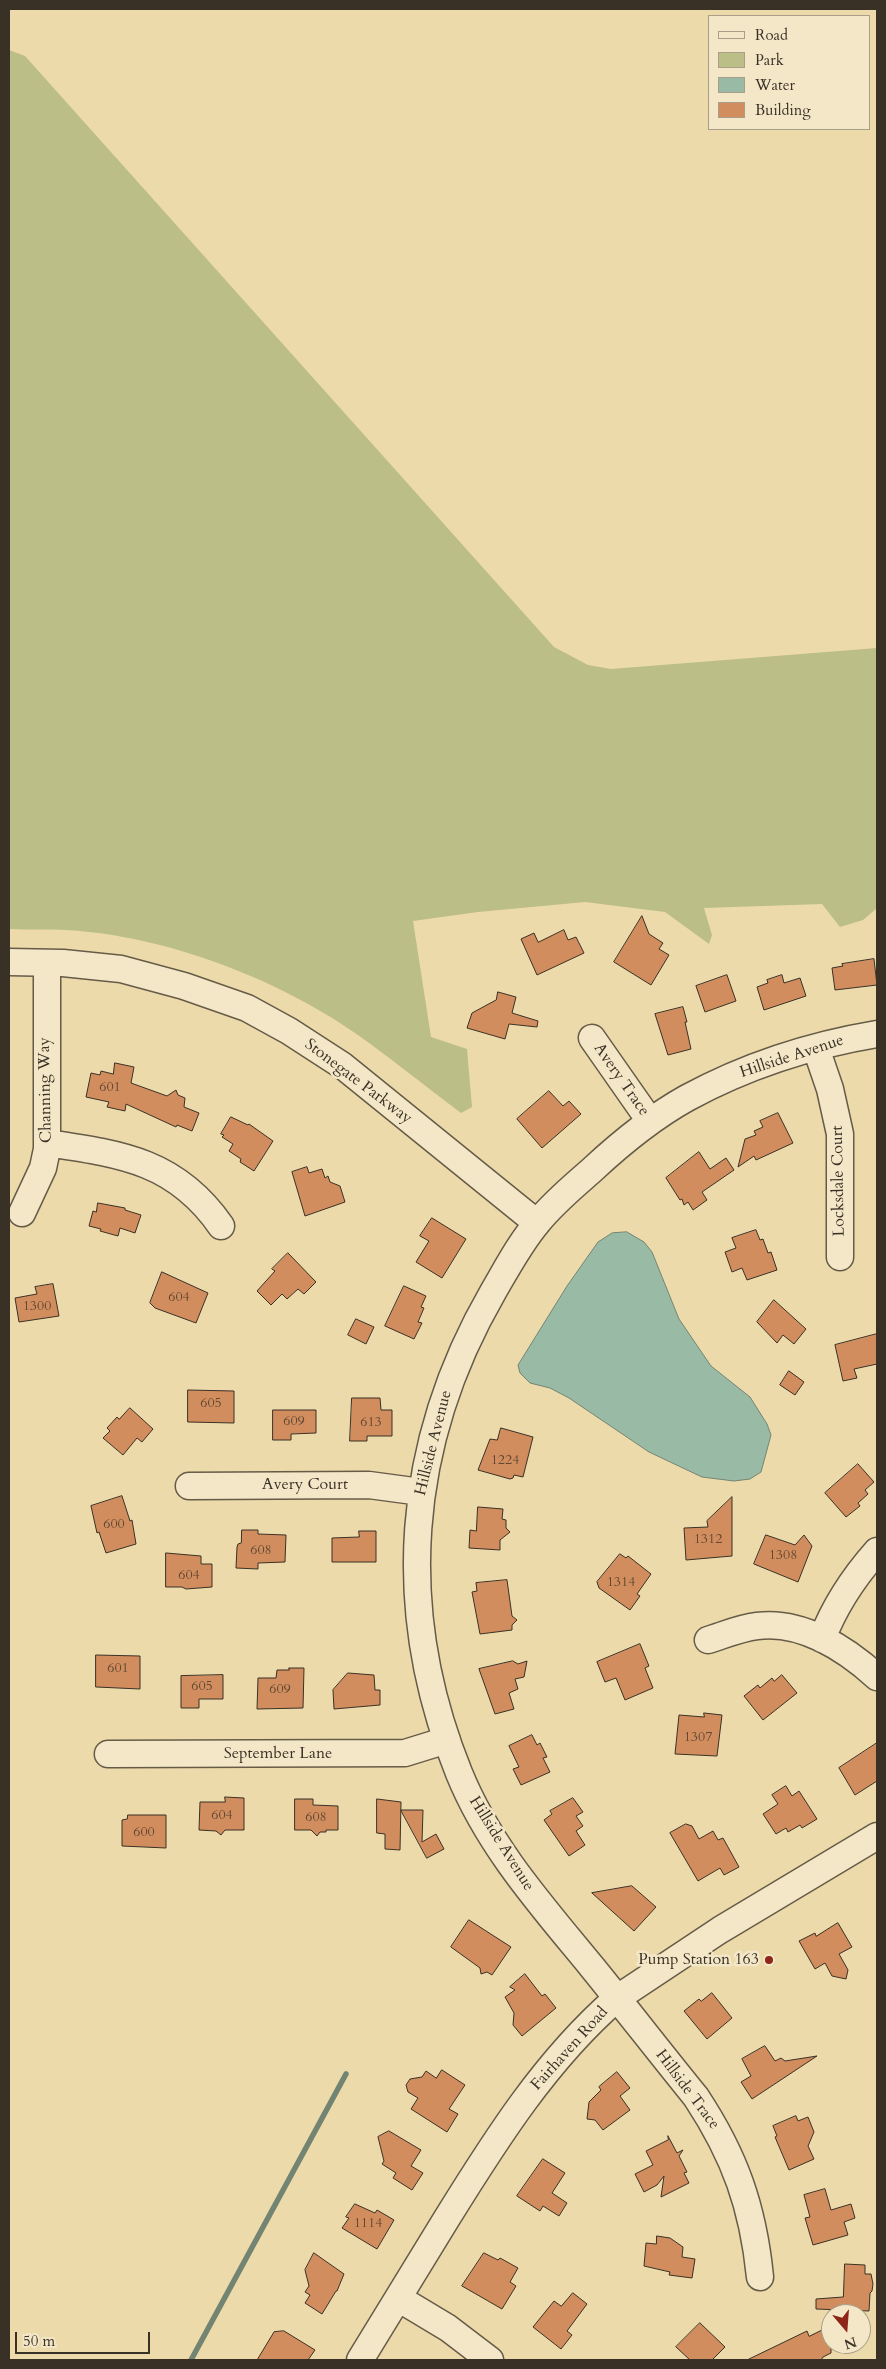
<!DOCTYPE html>
<html>
<head>
<meta charset="utf-8">
<style>
	body { margin:0 }
	#map { position:relative; width:886px; height:2369px; overflow:hidden; background:#ecdaaa; font-family:Cardo,serif }
	canvas { display:block }
	.frame { position:absolute; inset:0; border:10px solid #3a3126; pointer-events:none }
	.legend { position:absolute; left:708px; top:15px; width:162px; height:115px; box-sizing:border-box; background:#f3e7c8; border:1px solid #a99e87; margin:0; padding:6px 9px; list-style:none; font-size:15px; color:#3a3126 }
	.legend li { display:flex; align-items:center; gap:10px; height:25px }
	.legend b { width:25px; border:1px solid #a99e87 }
	.north { position:absolute; left:821px; top:2304px; width:50px; height:50px; box-sizing:border-box; background:#f3e7c8; border:1px solid #a99e87; border-radius:50%; rotate:162deg; font-size:14px; font-weight:700; line-height:20px; text-align:center; color:#3a3126 }
	.north::after { content:''; display:block; margin:auto; width:18px; height:22px; background:#8f2418; clip-path:polygon(50% 0,100% 100%,50% 72%,0 100%) }
	.scale { position:absolute; left:15px; top:2332px; width:135px; height:22px; box-sizing:border-box; border:2px solid #3a3126; border-top:0; padding-left:6px; font-size:15px; line-height:18px; white-space:nowrap; color:#3a3126; -webkit-text-stroke:4px #f3e7c8; paint-order:stroke }
</style>
</head>
<body>
<div id="map">
<canvas width="886" height="2369"></canvas>
<div class="frame"></div>
<ul class="legend">
<li><b style="height:6px;background:#f3e7c8"></b>Road</li>
<li><b style="height:14px;background:#bbbe86"></b>Park</li>
<li><b style="height:14px;background:#99bba6"></b>Water</li>
<li><b style="height:14px;background:#d18d5d"></b>Building</li>
</ul>
<div class="north">N</div>
<div class="scale">50 m</div>
</div>
<script>
const g = document.querySelector('canvas').getContext('2d');
g.lineJoin = 'round';
function fill(path, color) { g.fillStyle = color; g.fill(path, 'evenodd'); }
function strokePath(path, color, width, dash) { g.strokeStyle = color; g.lineWidth = width; g.lineCap = dash ? 'butt' : 'round'; g.setLineDash(dash || []); g.stroke(path); }
function write(font, color, halo, rows, align = 'center') {
  g.font = font + ' Cardo,serif'; g.lineWidth = 5; g.setLineDash([]); g.textBaseline = 'middle'; g.strokeStyle = halo; g.fillStyle = color; for (const [text, x, y, turn = 0] of rows) {
    g.save(); g.translate(x, y); g.rotate((+turn || 0) * Math.PI / 180); g.textAlign = isNaN(turn) ? turn : align; if (halo) g.strokeText(text, 0, 0); g.fillText(text, 0, 0); g.restore();
  }
}
const green = new Path2D(`
	M9 50 25 56 554 647 588 665 611 669 877 648V908L863 920 840 927 822 904 704 908 712 935 709 944 665 912 585 902 478 912 413 921 431 1037 467 1049 472 1107 461 1113C426 1087 391 1058 355 1033 276 978 163 935 66 930 47 929 28 930 9 929Z`);
const water = new Path2D(`
	M627 1232 644 1242 652 1252 679 1319 711 1366 750 1397 767 1424 771 1435 761 1472 750 1479 734 1481 702 1477 649 1452 569 1398 550 1388 530 1383 520 1373 518 1365 567 1286 598 1242 612 1233Z`);
const stream = new Path2D(`
	M191 2360 346 2074`);
const building = new Path2D(`
	M642 916 649 934 663 943 659 949 669 955 651 985 614 962Z
	M564 930 568 940 576 937 584 953 537 975 521 939 534 933 538 942Z
	M874 959 877 985 835 990 832 968 843 966 842 964Z
	M727 975 736 1001 705 1012 696 986Z
	M782 975 784 983 800 978 806 996 764 1010 757 987 768 983 767 980Z
	M498 992 516 997 512 1013 538 1021 537 1027 509 1024 505 1039 467 1028 472 1013 496 1000Z
	M683 1007 687 1022H685L691 1049 668 1055 655 1014Z
	M115 1063 134 1067 131 1083 167 1096 176 1090 178 1095 185 1098 184 1107 199 1113 192 1131 177 1125 176 1127 126 1104 125 1111 107 1107 109 1102 86 1097 91 1073 100 1075 101 1071 113 1074Z
	M549 1091 563 1106 569 1101 581 1114 542 1148 517 1119Z
	M778 1113 793 1143 756 1160 754 1156 738 1167 745 1139 756 1135 754 1131 763 1127 760 1121Z
	M231 1117 248 1125 249 1124 273 1141 254 1171 240 1162 241 1159 229 1151 233 1144 222 1137 224 1135 221 1134Z
	M699 1152 710 1169 726 1158 734 1170 702 1192 707 1200 693 1210 688 1202 684 1205 682 1199 680 1200 666 1178Z
	M307 1167 309 1173 322 1169 325 1178 328 1176 330 1182 340 1186 345 1202 305 1216 292 1172Z
	M98 1203 125 1208V1210L141 1215 135 1233 120 1228 118 1236 100 1231 101 1229 89 1226 93 1211 96 1212Z
	M432 1218 466 1239 442 1278 416 1262 429 1241 420 1236Z
	M756 1230 760 1240 763 1239 768 1253 771 1252 777 1270 747 1280 742 1268 732 1272 725 1252 736 1248 732 1238Z
	M288 1253 316 1282 304 1294 298 1289 287 1299 282 1294 271 1305 257 1291 275 1271 272 1269Z
	M162 1272 208 1293 196 1323 155 1308 150 1303Z
	M53 1284 59 1316 19 1322 15 1298 37 1294 35 1287Z
	M404 1286 426 1296 421 1307 424 1308 418 1322 422 1323 414 1339 385 1326Z
	M774 1300 806 1329 794 1344 783 1335 777 1343 757 1322Z
	M356 1319 374 1327 366 1344 348 1335Z
	M877 1334V1364L854 1369 857 1378 843 1381 835 1345Z
	M789 1371 804 1382 795 1395 780 1385Z
	M188 1390 234 1391V1423L188 1422Z
	M352 1398H380L381 1410H392V1436H367V1441H350Z
	M130 1408 153 1429 142 1442 137 1438 123 1455 103 1438 110 1431 107 1428 117 1417 119 1419Z
	M273 1410H316V1433L291 1434V1440H273Z
	M501 1428 533 1437 523 1477 514 1475 513 1478 510 1479 478 1470 490 1439 497 1440Z
	M858 1464 874 1482 865 1490 868 1494 858 1503 860 1506 846 1517 825 1493Z
	M122 1496 130 1521 132 1520 136 1544 106 1553 99 1532 97 1533 91 1506Z
	M732 1497V1556L686 1560 684 1528 708 1527 707 1521Z
	M478 1507 503 1509 502 1519 506 1520V1528L510 1532 500 1540V1550L469 1548 470 1530 476 1531Z
	M242 1530H258V1534L286 1535 285 1562 258 1563V1569L236 1568 237 1547 238 1544 241 1543Z
	M359 1531H376V1562H332V1538L359 1537Z
	M766 1535 795 1545 804 1535 812 1546 798 1582 754 1564Z
	M166 1553 201 1556V1564H212V1587L186 1589 182 1587H166Z
	M620 1554 626 1558 628 1556 651 1574 637 1594 640 1596 630 1610 599 1588 597 1582Z
	M507 1580 512 1616 517 1620 512 1625V1630L480 1634 472 1592 477 1591 476 1583Z
	M640 1644 649 1666 645 1668 653 1688 625 1700 616 1678 605 1682 597 1662Z
	M96 1655 140 1656V1689L96 1687Z
	M513 1661 518 1664 527 1661 524 1677 515 1679 518 1689 509 1693 514 1709 495 1714 479 1669Z
	M289 1668H304L303 1708 257 1709 258 1678H276L277 1670H289Z
	M348 1673 374 1675 375 1690H380V1705L334 1709 333 1690Z
	M223 1675V1699H199V1708H181V1676Z
	M782 1675 797 1693 763 1720 744 1696 758 1685 760 1688 772 1678 774 1681Z
	M704 1713 722 1715 717 1756 675 1754 679 1715 704 1717Z
	M532 1735 537 1745 540 1743 547 1757 543 1758 550 1772 521 1785 513 1769 519 1767 509 1746Z
	M877 1743V1781L855 1795 839 1768Z
	M786 1786 792 1796 799 1791 817 1819 802 1828 800 1825 788 1832 786 1828 776 1834 763 1814 778 1804 772 1795Z
	M225 1797 244 1798V1830H225L221 1835 216 1831 199 1830 200 1802H225Z
	M573 1798 583 1812 576 1816 583 1826 576 1831 585 1845 569 1856 544 1820 552 1814 550 1811Z
	M295 1799H313V1805L338 1806V1830H326V1832H320L317 1836 311 1830H295Z
	M377 1799 401 1802 400 1850 385 1849V1834L377 1833Z
	M401 1810H423L422 1842 436 1834 444 1849 427 1858Z
	M128 1815H166V1848L122 1846V1820L127 1819Z
	M686 1824 692 1826 699 1839 713 1831 718 1840 723 1838 739 1867 724 1875 720 1868 698 1881 670 1833Z
	M632 1886 656 1907 634 1931 592 1893Z
	M469 1920 511 1947 492 1975 487 1972 481 1974 480 1968 451 1947Z
	M838 1923 852 1947 839 1954 848 1970 846 1979 832 1976 825 1963 815 1969 799 1941 815 1933 816 1936Z
	M525 1974 542 1996 545 1994 556 2008 522 2036 513 2025 514 2013 505 1997 515 1990 510 1987Z
	M712 1993 732 2018 707 2039 684 2011 699 1999 701 2001Z
	M765 2046 775 2061 781 2058 785 2061 817 2056 752 2099 741 2082 751 2076 742 2059Z
	M442 2070 465 2085 449 2109 458 2114 447 2132 411 2109 418 2098 408 2092 406 2085 410 2079 422 2077 426 2071 436 2078Z
	M617 2072 630 2088 620 2096 630 2110 603 2130 595 2120 587 2119 589 2102 601 2090 599 2087Z
	M796 2116 798 2121 808 2117 814 2132 808 2146 814 2159 789 2170 775 2137 777 2136 773 2126Z
	M389 2131 421 2150 411 2166 423 2173 412 2190 393 2178 396 2173 382 2164 384 2161 378 2137Z
	M668 2136 677 2153 683 2150 679 2156 687 2172 684 2173 689 2183 661 2197 664 2176 657 2185 644 2192 635 2174 653 2165 646 2151 668 2140Z
	M543 2159 565 2173 552 2193 567 2203 559 2216 543 2206 540 2211 517 2196Z
	M825 2189 831 2210 851 2204 855 2218 844 2222 848 2235 813 2245 805 2218 810 2217 804 2195Z
	M355 2204 375 2213 377 2210 394 2220 377 2249 342 2228 349 2218 346 2217Z
	M657 2236 670 2238 683 2247 682 2257 695 2259 692 2278 669 2275 670 2272 644 2266 646 2243 656 2244Z
	M314 2253 344 2274 337 2291H336L322 2314 305 2303 310 2295 305 2292 309 2286 305 2270Z
	M484 2253 498 2260 500 2258 518 2268 510 2282 516 2286 502 2309 462 2286Z
	M845 2264 865 2265V2274H871L873 2284 872 2291 870 2293 869 2311 816 2309V2299L843 2297Z
	M573 2293 587 2304 567 2331 572 2335 561 2349 533 2327 554 2301 561 2306Z
	M700 2323 725 2347 712 2360H690L676 2347Z
	M831 2326V2353L823 2357 821 2360H747L807 2331 809 2336Z
	M284 2331 315 2350 308 2360H257L274 2332Z`);
const minor = new Path2D(`
	M9 962 63 963 121 969 184 986 247 1008 289 1031 343 1066 537 1223
	M592 1038 650 1121
	M816 1048 830 1089 840 1134V1257
	M47 1143C121 1154 176 1161 221 1226
	M22 1213 43 1168 47 1149V963
	M189 1486 369 1485 421 1492
	M822 1639C835 1605 853 1578 877 1551
	M708 1640C724 1635 740 1628 757 1626 801 1620 845 1648 877 1677
	M108 1754 405 1753 447 1740
	M760 2277C753 2207 735 2156 696 2097 661 2054 627 2010 592 1967 542 1906 489 1847 459 1773 393 1610 405 1444 493 1292 507 1268 520 1243 538 1222 554 1202 574 1186 593 1169 622 1142 653 1117 687 1098 746 1066 811 1045 877 1034
	M398 2298 448 2328 490 2360
	M360 2360C389 2313 418 2265 447 2218 496 2139 546 2060 616 1999L720 1930 877 1836`);
const markers = [
	[769,1960,5,"#8f2418"]
];
const numberNames = [
	["601",110,1088],
	["604",179,1298],
	["1300",37,1307],
	["605",211,1404],
	["609",294,1422],
	["613",371,1423],
	["1224",505,1461],
	["600",114,1525],
	["1312",708,1540],
	["608",261,1551],
	["1308",783,1556],
	["604",189,1576],
	["1314",621,1583],
	["601",118,1669],
	["605",202,1687],
	["609",280,1690],
	["1307",698,1738],
	["604",222,1816],
	["608",316,1818],
	["600",144,1833],
	["1114",368,2224]
];
const streetNames = [
	["Hillside Avenue",792,1057,-18],
	["Avery Trace",621,1080,55],
	["Stonegate Parkway",358,1082,37],
	["Channing Way",46,1090,-91],
	["Locksdale Court",839,1181,-91],
	["Hillside Avenue",434,1443,-76],
	["Avery Court",305,1485],
	["September Lane",278,1754],
	["Hillside Avenue",501,1844,58],
	["Fairhaven Road",570,2049,-48],
	["Hillside Trace",687,2090,53]
];
const poiNames = [
	["Pump Station 163",759,1960]
];
fill(green, '#bbbe86');
fill(water, '#99bba6');
strokePath(water, '#738473', 1);
strokePath(stream, '#738473', 5.5);
fill(building, '#d18d5d');
strokePath(building, '#3a3126', 1);
strokePath(minor, '#665b47', 29);
strokePath(minor, '#f3e7c8', 26);
for (const [x, y, r, color] of markers) { const dot = new Path2D(); dot.arc(x, y, r, 0, 2 * Math.PI); g.fillStyle = color; g.fill(dot); strokePath(dot, '#f3e7c8', 2); }
write('14px', '#604834', null, numberNames);
write('16px', '#3a3126', '#f3e7c8', streetNames);
write('16px', '#3a3126', '#f3e7c8', poiNames, 'right');
</script>
</body>
</html>
